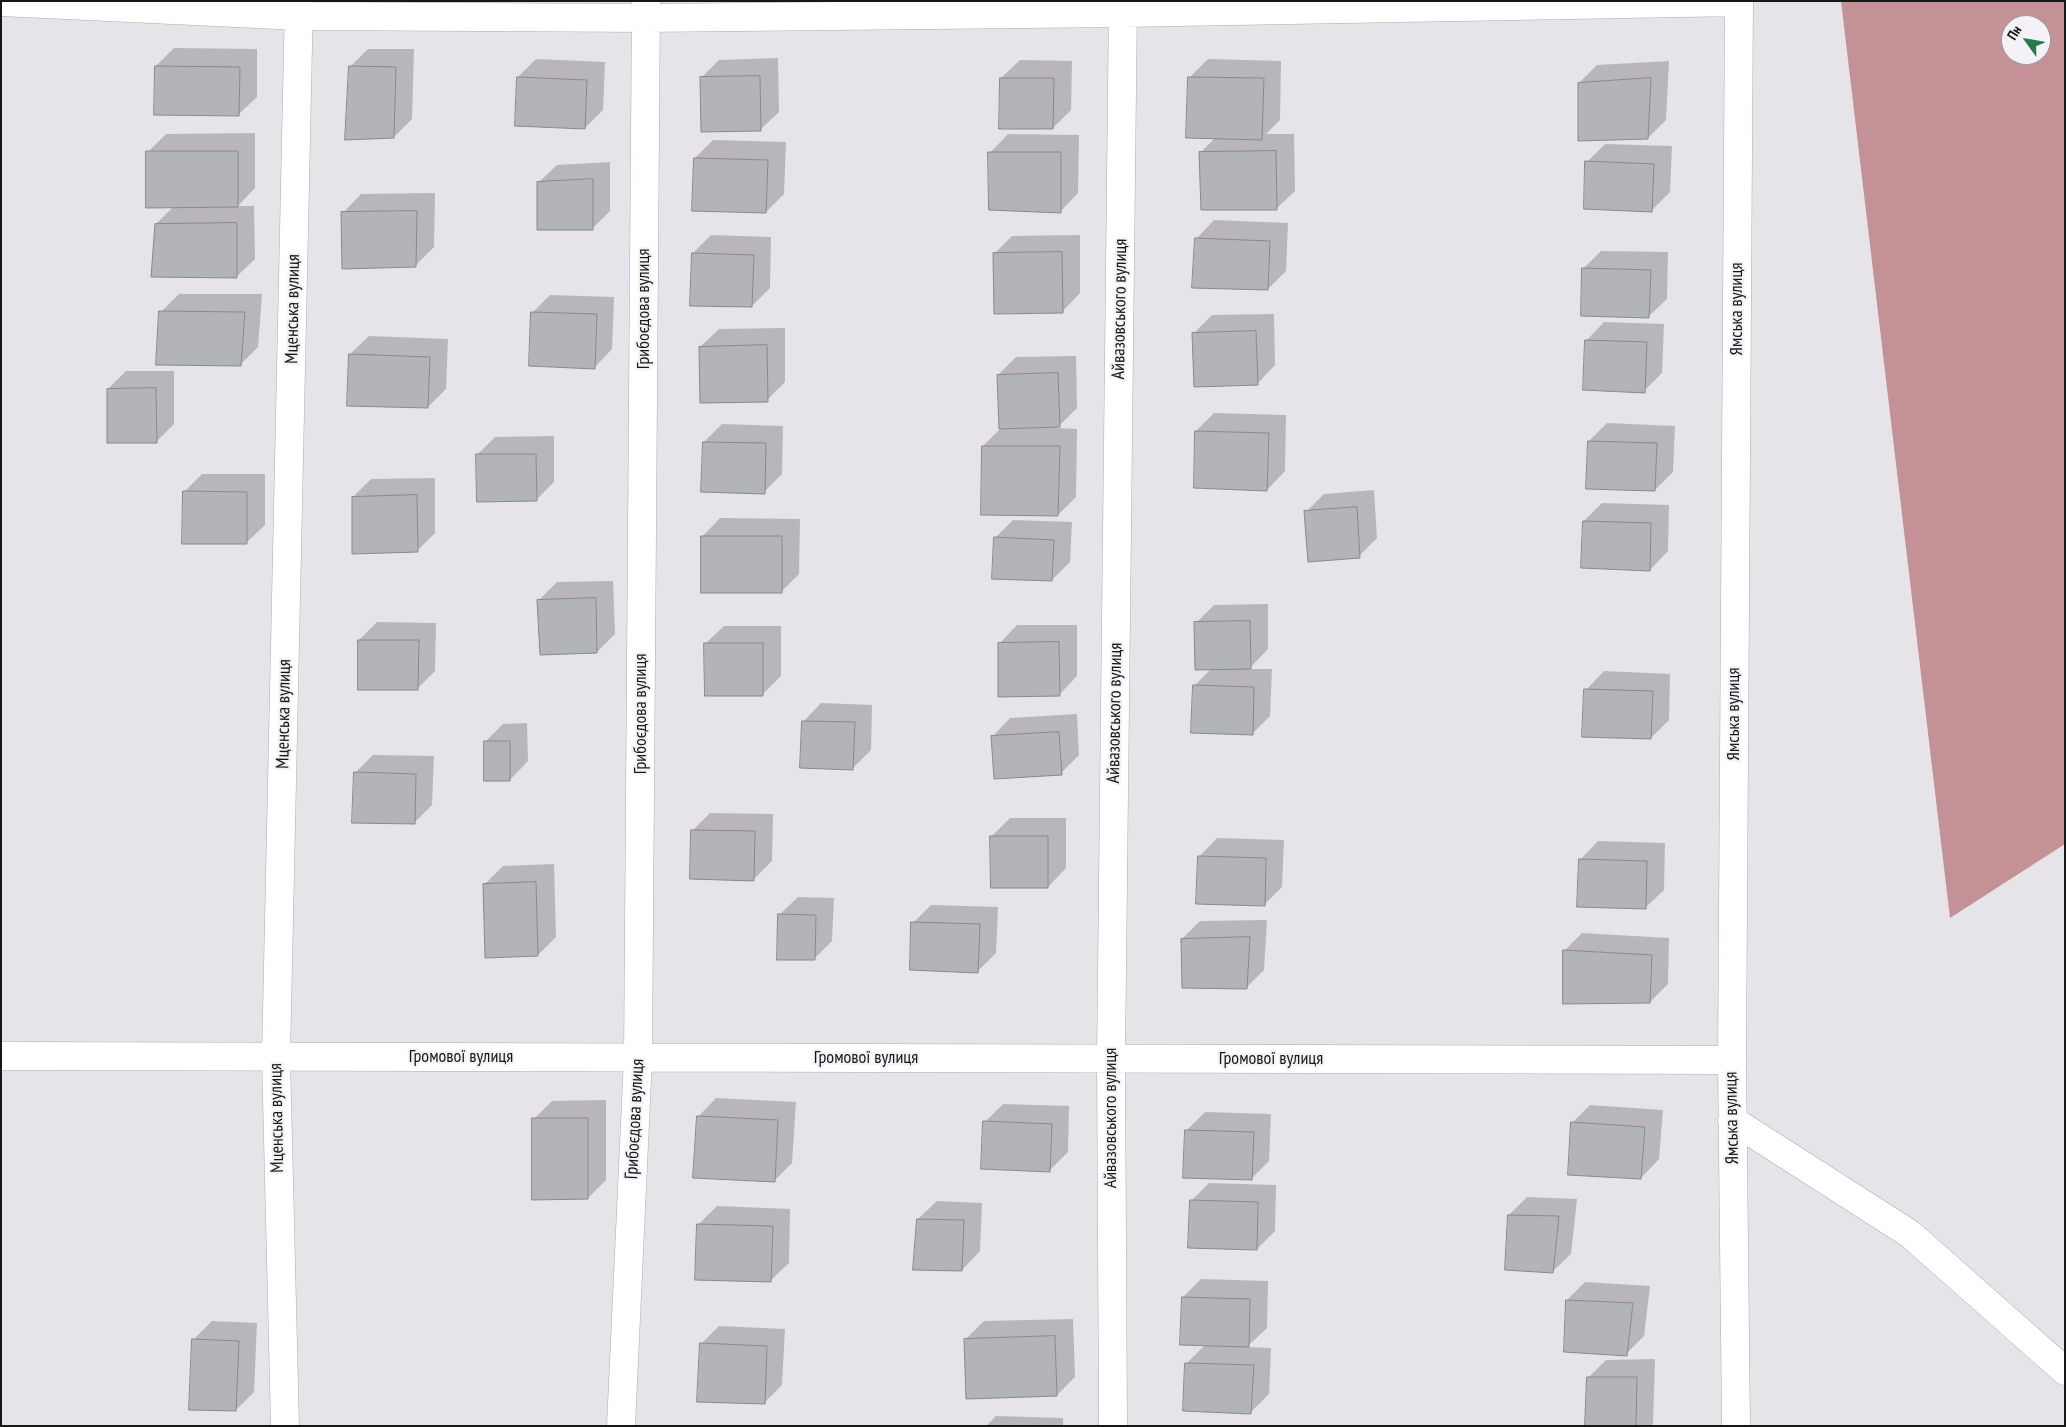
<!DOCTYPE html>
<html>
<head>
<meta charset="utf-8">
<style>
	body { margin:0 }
	#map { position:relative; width:2066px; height:1427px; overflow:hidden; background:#e7e4e9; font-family:"PT Sans Narrow",sans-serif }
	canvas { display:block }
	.frame { position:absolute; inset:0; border:2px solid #181718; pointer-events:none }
	.north { position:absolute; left:2001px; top:15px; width:50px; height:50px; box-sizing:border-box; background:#f4f2f6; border:1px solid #9c9a9d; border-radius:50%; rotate:302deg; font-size:14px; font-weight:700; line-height:20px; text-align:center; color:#181718 }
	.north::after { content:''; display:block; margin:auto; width:18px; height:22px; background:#277a4c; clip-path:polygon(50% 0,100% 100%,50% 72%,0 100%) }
</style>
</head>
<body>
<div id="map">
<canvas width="2066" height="1427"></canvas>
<div class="frame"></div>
<div class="north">Пн</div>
</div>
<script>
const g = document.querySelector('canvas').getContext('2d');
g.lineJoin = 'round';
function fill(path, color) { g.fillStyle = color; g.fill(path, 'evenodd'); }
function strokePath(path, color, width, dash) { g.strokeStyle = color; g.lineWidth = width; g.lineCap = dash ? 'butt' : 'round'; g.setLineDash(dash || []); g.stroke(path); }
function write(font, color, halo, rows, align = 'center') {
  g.font = font + ' "PT Sans Narrow",sans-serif'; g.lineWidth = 4.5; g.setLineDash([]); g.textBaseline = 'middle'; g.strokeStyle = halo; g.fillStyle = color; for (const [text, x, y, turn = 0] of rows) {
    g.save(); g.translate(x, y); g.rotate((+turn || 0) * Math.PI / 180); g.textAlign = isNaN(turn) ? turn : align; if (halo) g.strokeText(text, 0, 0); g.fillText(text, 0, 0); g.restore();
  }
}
const forest = new Path2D(`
	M1841 1H2065V844L1950 918ZM2011 25H2041V55H2011Z`);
const shadow = new Path2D(`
	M174 48 257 49V97L238 115 156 66Z
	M368 49H414L412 119 394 137 350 67Z
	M778 58 779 112 760 130 701 78 719 60Z
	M536 59 605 62 603 110 585 128 518 77Z
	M1208 59 1281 61 1280 120 1266 134H1294L1295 191 1276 209 1200 153 1216 137 1190 77Z
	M1020 60 1072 61 1071 110 1053 128 1001 78Z
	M1669 61 1666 120 1648 138 1579 83 1597 65Z
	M255 133V188L238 206H254L255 259 236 277 156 224 174 206 148 152 166 134Z
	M1008 134 1079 135 1078 193 1060 212 990 153Z
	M713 140 786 142 784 194 766 212 695 158Z
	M1605 144 1672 146 1670 192 1652 210 1587 162Z
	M610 162V211L592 229 538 183 557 165Z
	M435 193 434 247 415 266 343 213 361 194Z
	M1214 220 1288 223 1286 271 1268 289 1196 239Z
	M711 235 771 237 770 288 752 306 693 253Z
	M1080 235V293L1062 312 994 254 1012 236Z
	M1601 251 1668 252 1667 299 1648 317 1583 269Z
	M179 294H262L258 347 240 365 161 312Z
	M550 295 614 297 612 349 594 368 532 313Z
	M1274 314 1275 365 1257 384 1194 333 1212 315Z
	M1604 322 1664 324 1662 373 1644 391 1586 341Z
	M785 328V382L767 400 700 347 719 329Z
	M369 336 448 339 446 389 428 407 350 354Z
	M1076 356 1077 408 1057 428 1077 429 1076 497 1058 515 983 446 1002 427 998 375 1016 357Z
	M126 371H174V424L156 442 108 389Z
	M1214 413 1286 415 1285 471 1267 490 1196 431Z
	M1607 423 1675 426 1673 472 1655 490 1589 441Z
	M722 424 783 426 782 474 764 492 704 442Z
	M554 436V482L536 500 477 455 495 437Z
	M202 474H265V525L246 543 184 492Z
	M435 478V533L417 551 353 497 371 479Z
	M1374 490 1377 538 1359 556 1306 512 1324 494Z
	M1602 503 1669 505 1668 551 1650 570 1584 521Z
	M720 518 800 519 799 574 781 592 702 537Z
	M1013 520 1072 522 1070 562 1052 580 995 538Z
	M613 581 615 634 597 652 538 601 557 582Z
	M1268 604V649L1249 669H1272L1270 716 1252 734 1194 686 1212 668 1196 623 1214 605Z
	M377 622 436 623 435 671 417 689 359 640Z
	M1017 625H1077V676L1059 695 999 644Z
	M724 626H781V676L763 694 705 644Z
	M1604 671 1670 674 1669 720 1651 738 1586 690Z
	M821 703 872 705 871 750 853 768 803 722Z
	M1077 714 1079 755 1061 773 992 737 1010 718Z
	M527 723 528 761 510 780 485 742 503 724Z
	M373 755 434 756 432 805 414 823 355 773Z
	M710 813 773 814 772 861 754 879 692 831Z
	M1010 818H1066V868L1048 887 992 836Z
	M1217 838 1284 840 1282 887 1264 905 1199 857Z
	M1598 841 1665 843 1664 890 1645 908 1580 860Z
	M554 864 556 937 538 955 485 884 503 866Z
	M798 897 834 898 832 941 814 959 779 915Z
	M931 905 998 907 996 953 978 971 913 923Z
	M1267 920 1264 970 1246 988 1182 939 1200 921Z
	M1582 933 1669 938 1668 984 1650 1002 1564 951Z
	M716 1098 796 1102 792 1163 774 1181 698 1117Z
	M606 1100V1180L588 1198 534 1119 552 1101Z
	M1003 1104 1069 1106 1068 1152 1050 1170 985 1122Z
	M1590 1105 1663 1110 1659 1159 1641 1178 1572 1123Z
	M1205 1112 1271 1114 1269 1161 1251 1179 1187 1130Z
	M1209 1183 1276 1185 1275 1231 1257 1249 1191 1201Z
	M1527 1197 1577 1199 1571 1254 1552 1272 1509 1215Z
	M937 1201 982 1203 980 1251 962 1270 918 1219Z
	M717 1206 790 1209 789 1263 770 1281 699 1224Z
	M1201 1279 1268 1281 1267 1328 1247 1347 1271 1348 1269 1394 1251 1412 1186 1364 1206 1344 1183 1297Z
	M1585 1282 1650 1286 1644 1336 1626 1354 1567 1300Z
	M1073 1319 1075 1377 1057 1395 965 1340 984 1321Z
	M212 1321 257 1323 254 1392 236 1410 193 1340Z
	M719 1326 785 1329 782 1385 764 1403 701 1344Z
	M1655 1359 1653 1424 1651 1426H1586L1588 1378 1606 1360Z
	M996 1416 1063 1418V1426H986Z`);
const building = new Path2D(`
	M155 66 240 67 239 116 154 115Z
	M349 66 396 67 394 138 345 140Z
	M760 76 761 131 701 132 700 77Z
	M517 77 587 80 585 129 515 126Z
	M1188 77 1264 78 1262 140 1186 138Z
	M1000 78H1054L1053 129H999Z
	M1651 78 1648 139 1578 141V83Z
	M146 151H238V207L146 208Z
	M1276 151 1277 210H1201L1199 152Z
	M988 152H1061V213L989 210Z
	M694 158 768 160 766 213 692 211Z
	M1585 161 1654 164 1652 212 1584 209Z
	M593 179V230H537V182Z
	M417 211 416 267 342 269 341 212Z
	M237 223V278L151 277 155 224Z
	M1195 238 1270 241 1268 290 1192 288Z
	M1062 252 1063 313 994 314 993 253Z
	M692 253 754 255 752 307 690 306Z
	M1582 268 1651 270 1649 318 1581 316Z
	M159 311 245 312 241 366 156 365Z
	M531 312 597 314 595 369 529 366Z
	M1256 331 1258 385 1194 387 1192 333Z
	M1585 340 1647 342 1645 393 1583 390Z
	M767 345 768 402 700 403 699 347Z
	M349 354 430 357 428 408 347 406Z
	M1058 373 1060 427 999 429 997 375Z
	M156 388 157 443H107V389Z
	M1195 431 1269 433 1267 491 1194 488Z
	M1588 441 1657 443 1655 491 1586 489Z
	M703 442 766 443 765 494 701 492Z
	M982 446H1060L1058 516 981 515Z
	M476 454H536L537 501 477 502Z
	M183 491 247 492V544H182Z
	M417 495 418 552 352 554V497Z
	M1357 507 1360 558 1308 562 1304 511Z
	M1583 521 1651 523 1650 571 1581 568Z
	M701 536H782V593H701Z
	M994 537 1054 540 1052 581 992 579Z
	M596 598 597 653 540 655 537 600Z
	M1250 621 1251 669 1195 670 1194 622Z
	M358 640H419L418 690H358Z
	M1059 642 1060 696 998 697V643Z
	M704 643H763V696H705Z
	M1193 685 1254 687 1253 735 1191 733Z
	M1584 689 1653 691 1651 739 1582 737Z
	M802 721 855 722 853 770 800 768Z
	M1059 732 1062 775 994 779 991 736Z
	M484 741H510V781H484Z
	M354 772 416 774 415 824 352 823Z
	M691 830 755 831 754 881 690 879Z
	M990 836H1048V888H991Z
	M1198 856 1266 858 1265 906 1196 904Z
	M1579 859 1647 861 1646 909 1577 907Z
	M536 882 538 956 485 958 483 884Z
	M778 914 816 915 815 960H777Z
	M911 922 980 924 978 973 910 970Z
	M1250 937 1247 989 1182 988 1181 939Z
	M1563 950 1652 955 1650 1003 1563 1004Z
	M697 1116 778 1120 775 1182 693 1178Z
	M532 1118H588V1199L532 1200Z
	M983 1121 1052 1124 1050 1172 981 1169Z
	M1571 1122 1645 1127 1641 1179 1568 1175Z
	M1185 1130 1254 1132 1252 1180 1183 1178Z
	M1190 1200 1258 1202 1257 1250 1188 1248Z
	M1508 1215 1559 1216 1553 1273 1505 1270Z
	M917 1219 964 1220 962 1271 913 1270Z
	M697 1224 773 1226 771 1282 695 1280Z
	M1182 1297 1250 1299 1249 1347 1180 1345Z
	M1566 1300 1633 1303 1627 1356 1564 1352Z
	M1055 1336 1057 1396 966 1399 964 1339Z
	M192 1339 239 1341 236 1411 189 1410Z
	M700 1343 767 1346 765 1404 697 1402Z
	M1185 1363 1254 1365 1251 1414 1183 1411Z
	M1587 1377H1637L1636 1426H1585Z`);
const street = new Path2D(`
	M1 2 300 16 646 18 1123 13 1739 2
	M1 1056 1732 1060
	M1732 1120 1910 1234 2065 1371
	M285 1426 276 1057 299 1
	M621 1426 638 1058 646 1
	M1113 1426 1111 1058 1123 1
	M1736 1426 1732 1060 1739 1`);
const streetNames = [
	["Мценська вулиця",293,309,-89],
	["Грибоєдова вулиця",644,309,-90],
	["Айвазовського вулиця",1120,309,-89],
	["Ямська вулиця",1737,309,-90],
	["Айвазовського вулиця",1115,713,-89],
	["Мценська вулиця",284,714,-89],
	["Грибоєдова вулиця",641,714,-90],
	["Ямська вулиця",1734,714,-90],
	["Громової вулиця",461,1057],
	["Громової вулиця",866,1058],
	["Громової вулиця",1271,1059],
	["Мценська вулиця",277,1118,-91],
	["Айвазовського вулиця",1111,1118,-90],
	["Ямська вулиця",1732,1118,-91],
	["Грибоєдова вулиця",635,1119,-87]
];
fill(forest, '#c39196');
fill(shadow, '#0003');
fill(building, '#b3b4b9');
strokePath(building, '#88898d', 1);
strokePath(street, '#acaaae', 29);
strokePath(street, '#fff', 28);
write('18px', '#181718', '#f4f2f6', streetNames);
</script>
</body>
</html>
